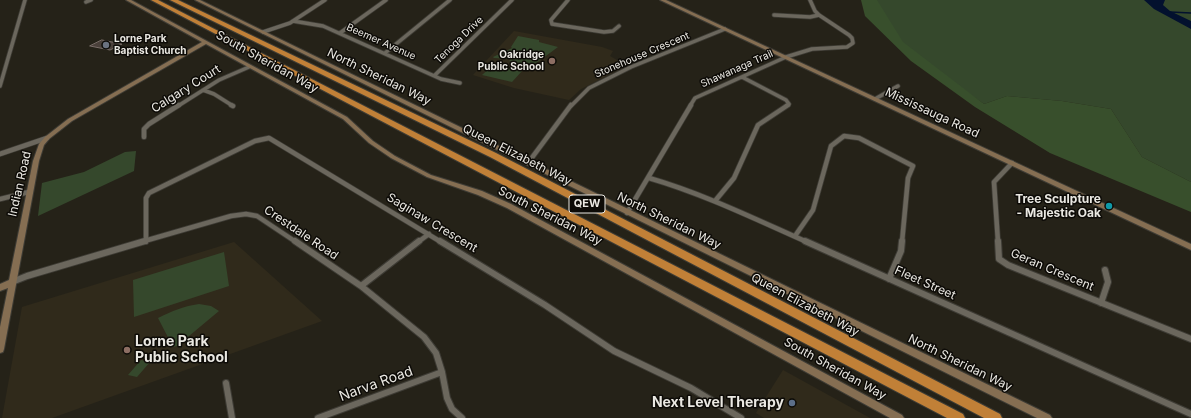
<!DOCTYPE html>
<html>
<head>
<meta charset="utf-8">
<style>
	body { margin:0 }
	canvas { display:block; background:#252218 }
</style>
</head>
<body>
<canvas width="1191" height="418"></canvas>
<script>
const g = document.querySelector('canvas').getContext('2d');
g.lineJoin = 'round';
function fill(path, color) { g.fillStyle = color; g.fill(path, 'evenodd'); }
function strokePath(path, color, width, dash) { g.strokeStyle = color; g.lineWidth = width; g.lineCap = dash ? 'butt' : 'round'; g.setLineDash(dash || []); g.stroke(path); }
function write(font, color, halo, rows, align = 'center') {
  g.font = font + ' Inter,sans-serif'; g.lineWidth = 3; g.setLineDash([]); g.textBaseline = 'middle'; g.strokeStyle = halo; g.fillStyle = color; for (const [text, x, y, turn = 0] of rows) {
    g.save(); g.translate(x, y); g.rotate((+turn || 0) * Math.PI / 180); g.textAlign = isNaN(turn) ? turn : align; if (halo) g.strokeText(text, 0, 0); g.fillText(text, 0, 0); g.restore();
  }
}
const built = new Path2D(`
	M514 31 602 47 613 51 610 56 627 66 581 89 569 100 514 88 473 75Z
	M234 242 322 321 52 418H2L22 307Z
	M783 370 870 418H764L756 413Z`);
const green = new Path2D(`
	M874 0H1191V182L1142 157 1111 109 1062 101 1007 96 984 104 892 39Z
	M518 36 539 40V42L558 47 531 67 509 61 511 59 494 58 493 57 512 48 511 47Z
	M493 65 522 71 512 82 482 75Z
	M136 151 134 171 38 216 42 183 84 172 125 152Z
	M224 252 229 286 134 317 133 280Z
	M199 304 211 306 219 311 177 346 173 347 158 318C172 311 184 306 199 304Z
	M141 360 150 362 137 377 128 375Z`);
const forest = new Path2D(`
	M861 0H877L903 42 984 104 1007 96 1062 101 1111 109 1142 157 1191 182V212L1050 153 975 107 911 61 865 16Z`);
const water = new Path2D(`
	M1144 0H1165L1163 5 1170 11 1191 21V29L1154 9Z`);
const stream = new Path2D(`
	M1170 12 1191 13`);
const building = new Path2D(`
	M102 40 122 44 110 50 90 46Z`);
const streetFar2 = new Path2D(`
	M568 0 551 20 552 24 604 32 613 31 619 26
	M86 2 91 0
	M774 15 810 17 819 15
	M293 21 323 26 441 79 460 83
	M263 32 290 23 325 0
	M340 33 386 0
	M385 53 450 0
	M435 75 512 0
	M742 77 786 100 789 104 786 106
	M0 86 25 0
	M203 90 214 94 233 106
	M875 99 898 86
	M178 106 219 80 249 67
	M571 106 589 88 631 67 725 29
	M690 106 695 98 786 57 812 49 847 47 853 43 852 38 849 35 819 15 815 11 810 0`);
const streetFar1 = new Path2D(`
	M231 105 233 106
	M144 137V129L149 124 179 105
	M0 154 47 138
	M528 163 571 105
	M649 178C704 194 755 219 807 242
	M0 199 29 192
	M715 201 734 178 758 125 788 105
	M627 213 691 105
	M795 236 813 210 831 146 844 136 859 138 913 166 908 178 902 242
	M141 242 231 216 246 214 257 216 296 242
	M146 242V198L149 193 255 141 269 138 441 242
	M418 242 429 234
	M998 242 994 182 1012 163`);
const street = new Path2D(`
	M295 241 361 286 424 337 436 353 442 372 447 398 452 409 462 418
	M440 241 545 305 614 351 691 388 741 418
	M805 241 1191 414
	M998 241 999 259 1008 265 1191 339
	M889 279 901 251 902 241
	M12 282 27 276 145 241
	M361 286 419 241
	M1101 303 1108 282 1105 270
	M226 383 232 418
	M318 418 442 372`);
const secondary = new Path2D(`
	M126 0H131L347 117 373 141 395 156 431 175 482 191 511 204 902 415 904 418H890L507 208 478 195 427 177 391 158 369 143 343 119 206 44 72 121 49 139 44 145 39 161 4 349 3 352 0 353V327L8 288 0 291V284L9 280 33 161 39 144 45 137 68 119 202 42Z
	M195 0H200L1050 415 1052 418H1037Z
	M660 0H666L1191 244V250Z`);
const highway = new Path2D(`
	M151 0H158L963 414 965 418H947Z
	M170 0H178L496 153 1000 414 1002 418H984L490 157Z`);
const markers = [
	[106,45,4,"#6b7280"],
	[552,61,4,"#8d6e63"],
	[1109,206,4,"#0f9aa8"],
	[127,350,4,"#8d6e63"],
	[792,403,4,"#5c6f8a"]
];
const farPoinames = [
	["Lorne Park",114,39],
	["Baptist Church",114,51],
	["Oakridge",544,55,"right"],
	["Public School",544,67,"right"]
];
const farStreetnames = [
	["Tenoga Drive",459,40,-44],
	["Beemer Avenue",381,42,24],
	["Stonehouse Crescent",642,55,-23],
	["Shawanaga Trail",737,69,-24]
];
const shields = [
	[587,204,36]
];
const shieldNames = [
	["QEW",587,204]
];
const streetNames = [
	["South Sheridan Way",267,62,29],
	["North Sheridan Way",379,77,26],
	["Calgary Court",186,89,-32],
	["Mississauga Road",932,113,25],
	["Queen Elizabeth Way",517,155,27],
	["Indian Road",20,184,-77],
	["South Sheridan Way",550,216,27],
	["North Sheridan Way",669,221,26],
	["Saginaw Crescent",432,223,31],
	["Crestdale Road",301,233,34],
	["Geran Crescent",1052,270,23],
	["Fleet Street",925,283,24],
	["Queen Elizabeth Way",805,305,28],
	["North Sheridan Way",960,363,26],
	["South Sheridan Way",835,369,29]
];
const poiNames = [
	["Tree Sculpture",1101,199],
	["- Majestic Oak",1101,213]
];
const nearPoinames = [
	["Lorne Park",135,342],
	["Public School",135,358],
	["Next Level Therapy",784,403,"right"]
];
const nearStreetnames = [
	["Narva Road",376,384,-20]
];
fill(built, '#302a1b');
fill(green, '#35482c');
fill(forest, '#384f2c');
fill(water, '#03112e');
strokePath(stream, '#03112e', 1.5);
fill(building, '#4a403a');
strokePath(building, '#796d68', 1);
strokePath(streetFar2, '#3e3c35', 5);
strokePath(streetFar1, '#3e3c35', 6);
strokePath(street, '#3e3c35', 8);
strokePath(secondary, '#3e3c35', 2);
strokePath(highway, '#3e3c35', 2);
strokePath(streetFar2, '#6b675d', 3.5);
strokePath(streetFar1, '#6b675d', 4.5);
strokePath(street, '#6b675d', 6);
fill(secondary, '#856e52');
fill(highway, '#c18037');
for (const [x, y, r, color] of markers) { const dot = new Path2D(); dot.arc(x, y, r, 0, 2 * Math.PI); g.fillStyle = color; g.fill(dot); strokePath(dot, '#0d0b07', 1.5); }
write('bold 10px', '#eae8e2', '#0d0b07', farPoinames, 'left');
write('10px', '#eae8e2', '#0d0b07', farStreetnames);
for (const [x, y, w] of shields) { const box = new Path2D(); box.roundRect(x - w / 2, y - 9, w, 18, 3); g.fillStyle = '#0d0b07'; g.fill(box); strokePath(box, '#eae8e2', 1); }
write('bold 11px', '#eae8e2', null, shieldNames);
write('12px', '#eae8e2', '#0d0b07', streetNames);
write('bold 12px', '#eae8e2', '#0d0b07', poiNames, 'right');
write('bold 14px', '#eae8e2', '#0d0b07', nearPoinames, 'left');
write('14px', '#eae8e2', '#0d0b07', nearStreetnames);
</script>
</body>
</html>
